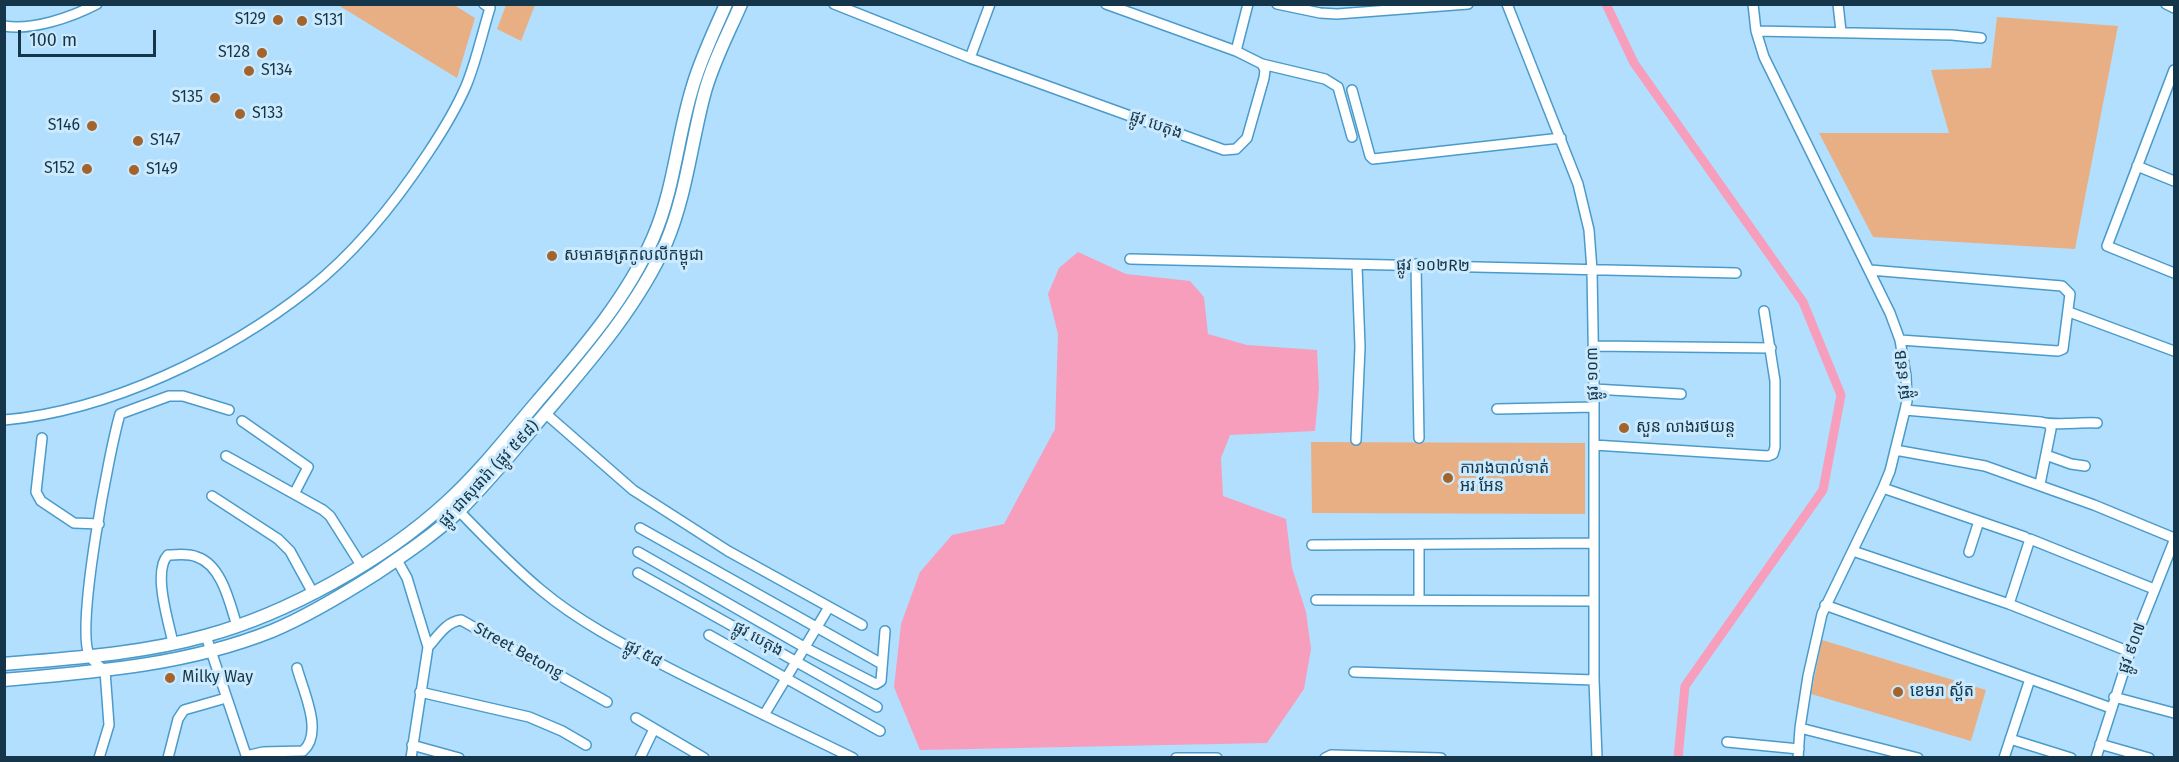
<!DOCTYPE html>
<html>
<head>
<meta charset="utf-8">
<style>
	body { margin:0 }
	#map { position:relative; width:2179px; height:762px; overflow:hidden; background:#b2dffd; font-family:"Fira Sans",sans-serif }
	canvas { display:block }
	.frame { position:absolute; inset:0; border:6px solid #15364a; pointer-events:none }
	.scale { position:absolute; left:18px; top:30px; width:138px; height:27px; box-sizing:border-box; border:3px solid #15364a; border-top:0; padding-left:8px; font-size:18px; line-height:21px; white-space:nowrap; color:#15364a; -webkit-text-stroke:4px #cceafe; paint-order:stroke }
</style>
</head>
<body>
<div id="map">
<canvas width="2179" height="762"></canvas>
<div class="frame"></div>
<div class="scale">100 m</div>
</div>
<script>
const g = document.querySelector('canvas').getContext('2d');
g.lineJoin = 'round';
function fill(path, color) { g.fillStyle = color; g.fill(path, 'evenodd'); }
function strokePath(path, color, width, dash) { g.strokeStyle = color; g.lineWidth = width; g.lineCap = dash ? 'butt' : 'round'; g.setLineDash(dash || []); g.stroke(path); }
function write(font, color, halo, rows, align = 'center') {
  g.font = font + ' "Fira Sans","Noto Sans Khmer",sans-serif'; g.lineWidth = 6; g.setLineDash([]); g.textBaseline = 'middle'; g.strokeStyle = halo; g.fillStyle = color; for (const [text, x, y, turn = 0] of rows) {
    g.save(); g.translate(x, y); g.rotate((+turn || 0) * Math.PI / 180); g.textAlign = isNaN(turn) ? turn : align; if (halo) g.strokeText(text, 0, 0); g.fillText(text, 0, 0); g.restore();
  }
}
const green = new Path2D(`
	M338 5H454L475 18 457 78Z
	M506 5H535L521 41 497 29Z
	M1997 17 2118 26 2075 249 1873 237 1819 133H1949L1931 70 1991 68Z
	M1311 442 1585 443V514L1312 513Z
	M1822 640 1986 690 1971 741 1811 694Z`);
const water = new Path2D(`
	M1078 252 1126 274 1190 281 1204 297 1208 334 1247 345 1317 350 1319 388 1315 431 1230 435 1221 458 1223 496 1286 519 1292 568 1306 612 1311 649 1304 689 1267 743 920 750 894 687 901 624 920 572 952 535 1004 524 1055 429 1058 334 1048 294 1059 268Z`);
const canal = new Path2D(`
	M1606 4 1634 63 1803 302 1841 395 1823 490 1685 686 1678 758`);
const minor = new Path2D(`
	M834 4 970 58 1224 150 1236 149 1247 138 1264 78 1265 70 1262 64
	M1106 4 1236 51 1262 64 1325 79 1338 87 1352 137
	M1277 4 1320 13 1337 14 1468 4
	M1507 4 1578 184 1589 230 1592 270 1594 389V680L1597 758
	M1753 4 1756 31 1764 57 1890 313 1900 340 1906 376 1907 401 1905 410 1890 471 1883 488 1822 614 1808 676 1800 728 1798 758
	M1838 4 1841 31
	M2166 4 2174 8
	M4 26C32 31 72 17 97 4
	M1756 31 1952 35 1981 38
	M1236 51 1248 4
	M970 58 990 4
	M2174 70 2107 246 2174 273
	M1352 90 1370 156 1373 159 1561 138
	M2137 166 2174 181
	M1130 259 1736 273
	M1416 264 1419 438
	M1870 270 2062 286 2070 294 2063 349 2058 351 1900 340
	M2069 312 2174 351
	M1593 346 1771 348
	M1594 389 1681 394
	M1497 409 1594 407
	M1905 410 2041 422C2055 426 2081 422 2097 423
	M545 413 633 490 728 551 862 625
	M4 420C109 411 227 354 309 289 356 252 395 203 428 153 442 132 456 109 466 86 476 62 482 34 490 8L484 4
	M242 421 308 467 294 494
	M42 438 36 492 41 501 74 523 99 524
	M1356 440 1360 347 1357 266
	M1594 445 1768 456 1773 454 1775 447V381L1764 311
	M1895 450 1985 466 2094 505 2174 538
	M2046 455 2071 464 2085 466
	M226 456 323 510 330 516 361 565
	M2040 484 2051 429 2049 424
	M1883 488 2025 537
	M212 496 278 539 290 551 313 593
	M459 511C485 538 512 566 541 590 578 621 622 644 665 666 727 698 790 727 853 758
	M640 528 882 664
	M1312 545 1594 543
	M1419 545V600
	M1853 551 2009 604 2130 652
	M638 552 804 647 876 684 881 681 885 631
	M1969 552 1979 521
	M397 560 407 578 428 647 411 758
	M638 573 877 707
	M1316 600 1594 601
	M2009 604 2030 539 2154 589
	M1825 605 2111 708
	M709 635 880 731
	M206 636 247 758
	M173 643C169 623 152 571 168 555 178 555 188 553 197 557 222 565 230 604 237 626
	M428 647C438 636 446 622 461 620L607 702
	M1354 672 1594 680
	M420 692 529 717 562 731 586 745
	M2114 697 2174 713
	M764 715 829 607
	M636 718 704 758
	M1800 728 1918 758
	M2010 739 2071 758
	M1727 742 1799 749
	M2100 744 2149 758
	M412 745 459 758
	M246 756 263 752 303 751C324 733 303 691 297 668
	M99 758 109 725 105 671C101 667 92 661 89 655 76 624 109 452 120 414L169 396H183L229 410
	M168 758 178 719 184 710 226 698
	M640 758 654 729
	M1176 758H1217
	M1325 758 1331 755 1441 758
	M2004 758 2030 679
	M2096 758 2130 652 2174 541`);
const major = new Path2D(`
	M4 664C72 658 140 654 205 636 287 614 384 560 447 502 479 473 507 437 536 403 579 353 626 300 653 238 674 190 677 138 692 89 700 60 714 32 726 4
	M4 680C95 672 187 665 272 631 308 616 344 594 377 573 405 554 435 534 460 510 489 481 516 448 543 416 588 363 637 308 666 243 686 196 691 144 704 95 712 64 728 34 741 4`);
const markers = [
	[278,20,6,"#a3632d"],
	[302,21,6,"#a3632d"],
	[262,53,6,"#a3632d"],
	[249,71,6,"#a3632d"],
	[215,98,6,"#a3632d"],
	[240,114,6,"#a3632d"],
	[92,126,6,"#a3632d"],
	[138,141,6,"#a3632d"],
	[87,169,6,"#a3632d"],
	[134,170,6,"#a3632d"],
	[552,256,6,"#a3632d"],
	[1624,428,6,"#a3632d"],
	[1448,478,6,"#a3632d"],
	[170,678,6,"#a3632d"],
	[1898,692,6,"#a3632d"]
];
const poiNames = [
	["S129",266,20,"right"],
	["S131",314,21],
	["S128",250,53,"right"],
	["S134",261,71],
	["S135",203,98,"right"],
	["S133",252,114],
	["S146",80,126,"right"],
	["S147",150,141],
	["S152",75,169,"right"],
	["S149",146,170],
	["សមាគមត្រកូលលីកម្ពុជា",564,256],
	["សួន លាងរថយន្ត",1636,428],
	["ការាងបាល់ទាត់",1460,469],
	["អរ អែន",1460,487],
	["Milky Way",182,678],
	["ខេមរា ស្ព័ត",1910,692]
];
const streetNames = [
	["ផ្លូវ បេតុង",1156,125,20],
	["ផ្លូវ ១០២R២",1433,266,1],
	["ផ្លូវ ១០៣",1593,374,-91],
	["ផ្លូវ ៩៩B",1903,375,-95],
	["ផ្លូវ ជាសុផារ៉ា (ផ្លូវ ៥៩៨)",489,474,-47],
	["ផ្លូវ បេតុង",758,639,29],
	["ផ្លូវ ៩០៧",2132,648,-70],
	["Street Betong",518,651,29],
	["ផ្លូវ ៥៨",643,654,28]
];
fill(green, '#e9af84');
fill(water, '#f69ebc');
strokePath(canal, '#f69ebc', 9);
strokePath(minor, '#4b9bca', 12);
strokePath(major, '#4b9bca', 15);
strokePath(minor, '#fff', 9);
strokePath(major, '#fff', 12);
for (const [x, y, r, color] of markers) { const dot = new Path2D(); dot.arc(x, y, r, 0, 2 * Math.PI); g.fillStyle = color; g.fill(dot); strokePath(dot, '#cceafe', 2); }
write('16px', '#15364a', '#cceafe', poiNames, 'left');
write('16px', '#15364a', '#cceafe', streetNames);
</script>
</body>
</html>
